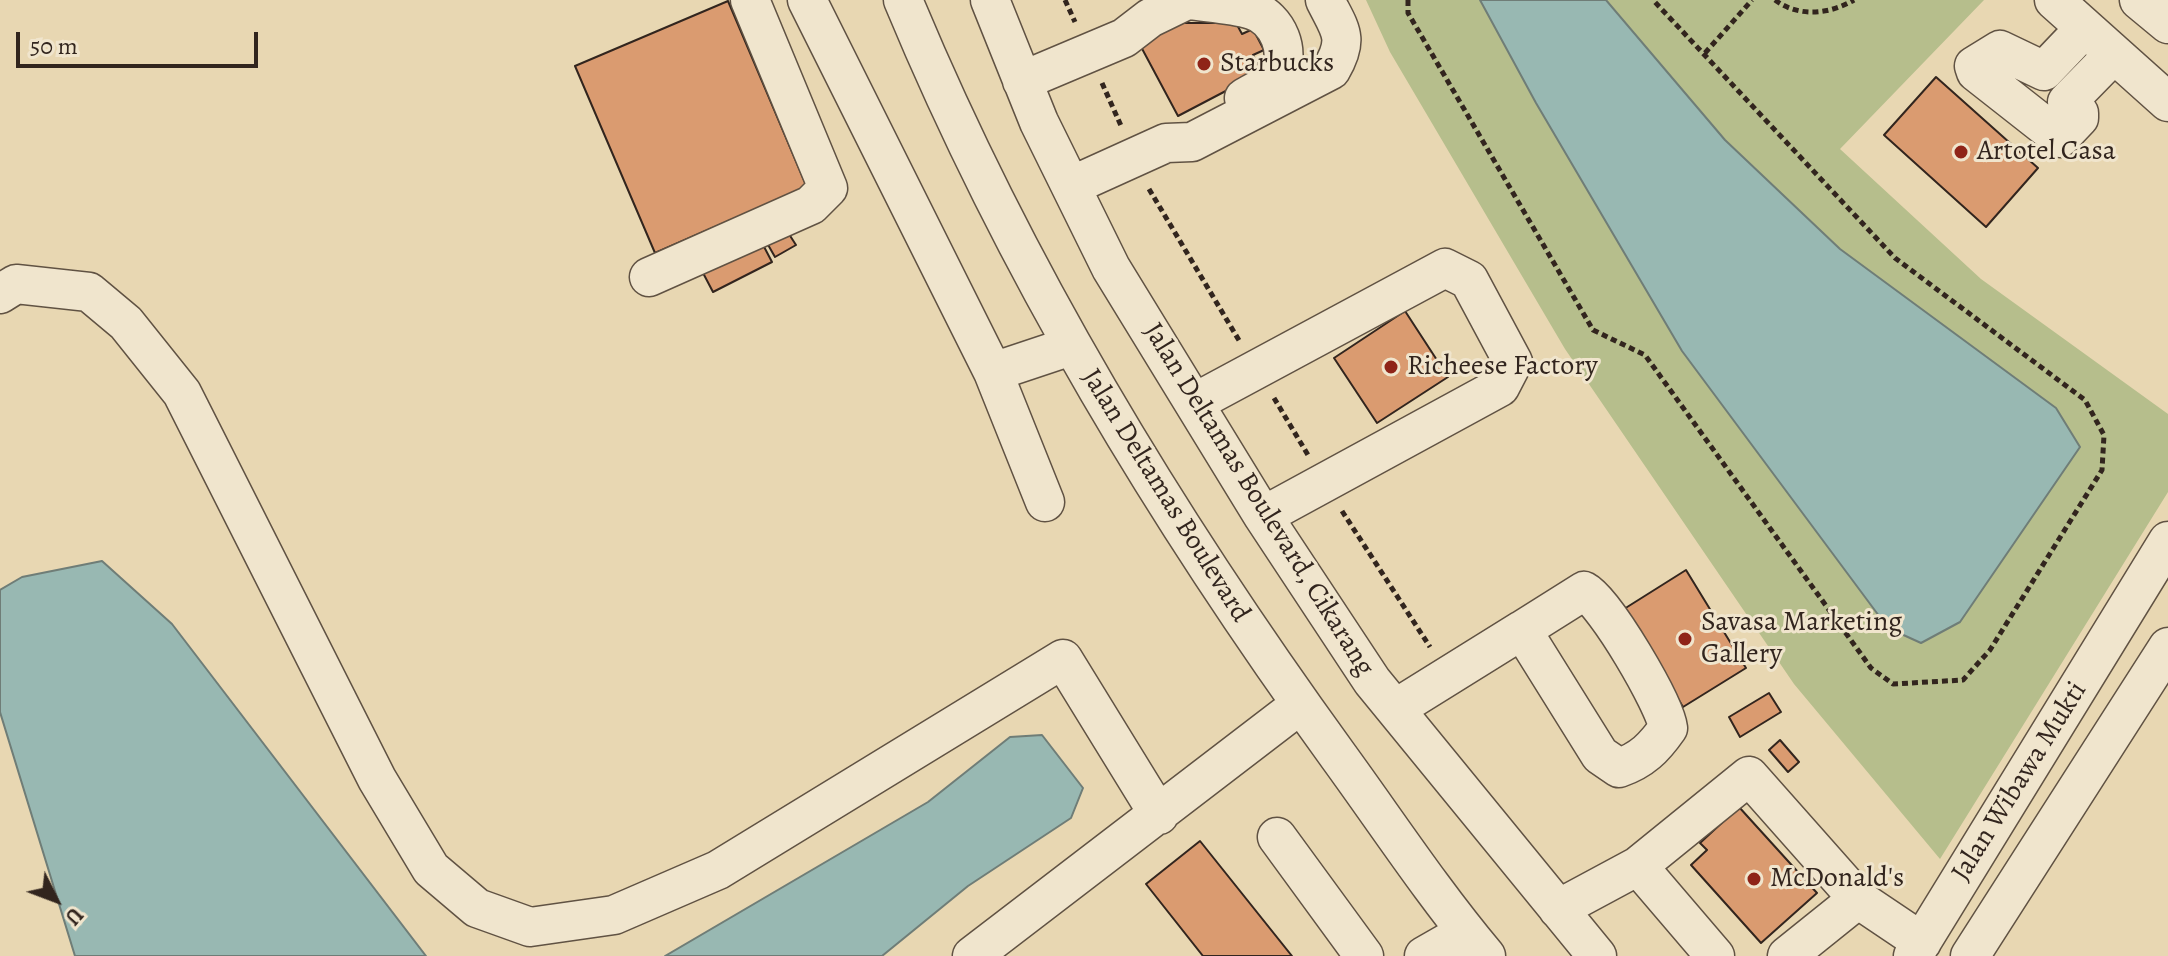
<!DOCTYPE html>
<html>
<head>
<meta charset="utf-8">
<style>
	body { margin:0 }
	#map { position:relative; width:2168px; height:956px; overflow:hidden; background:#e8d7b2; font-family:Alegreya,serif }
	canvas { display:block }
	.north { position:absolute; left:16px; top:860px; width:80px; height:80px; -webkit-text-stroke:6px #f0e5cd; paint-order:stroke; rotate:132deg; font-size:22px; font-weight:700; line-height:32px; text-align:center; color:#32251e }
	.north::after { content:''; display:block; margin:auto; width:28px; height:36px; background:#32251e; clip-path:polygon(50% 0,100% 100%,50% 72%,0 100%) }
	.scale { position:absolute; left:16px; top:32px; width:242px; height:36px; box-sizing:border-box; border:4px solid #32251e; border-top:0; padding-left:10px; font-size:24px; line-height:28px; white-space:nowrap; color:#32251e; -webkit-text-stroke:6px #f0e5cd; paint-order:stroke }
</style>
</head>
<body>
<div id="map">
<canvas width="2168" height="956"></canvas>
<div class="north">U</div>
<div class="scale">50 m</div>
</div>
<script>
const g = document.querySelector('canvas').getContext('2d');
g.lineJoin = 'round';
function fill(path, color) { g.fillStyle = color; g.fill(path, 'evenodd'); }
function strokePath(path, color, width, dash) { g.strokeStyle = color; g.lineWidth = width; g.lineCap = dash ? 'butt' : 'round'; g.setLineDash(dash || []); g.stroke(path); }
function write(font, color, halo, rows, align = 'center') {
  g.font = font + ' Alegreya,serif'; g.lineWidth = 6; g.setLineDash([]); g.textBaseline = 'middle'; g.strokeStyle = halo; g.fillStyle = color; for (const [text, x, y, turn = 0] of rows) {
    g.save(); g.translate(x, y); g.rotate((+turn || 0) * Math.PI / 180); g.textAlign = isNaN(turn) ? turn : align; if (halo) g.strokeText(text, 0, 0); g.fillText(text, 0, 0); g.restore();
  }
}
const green = new Path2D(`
	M1366 0H1984L1840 149 1981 279 2168 414V492L1940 859 1794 684 1565 349 1390 52Z`);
const water = new Path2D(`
	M1480 0H1606L1725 140 1840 249 2056 408 2080 447 1960 622 1921 643 1888 628 1682 351 1536 103Z
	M102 561 172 624 426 956H75L0 712V590L22 577Z
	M1042 735 1083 788 1071 818 968 886 882 956H665L928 802 1010 737Z`);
const building = new Path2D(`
	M728 1 807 187 655 253 575 66Z
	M1176 23H1236L1242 34 1253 29 1264 50 1253 55 1262 72 1178 116 1139 43Z
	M1936 77 2038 168 1986 227 1884 135Z
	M787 231 796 245 775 257 767 243Z
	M761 241 772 262 713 292 702 271Z
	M1405 311 1448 377 1377 423 1334 358Z
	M1686 570 1746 668 1683 707 1624 609Z
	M1769 693 1781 712 1740 737 1729 717Z
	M1780 740 1799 762 1788 772 1769 750Z
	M1739 807 1817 893 1761 943 1691 865 1707 850 1700 843Z
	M1200 841 1292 956H1203L1146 884Z`);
const path = new Path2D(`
	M1065 0 1075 22
	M1408 0V13L1593 330 1645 355 1871 668 1893 684 1963 680 1990 650 2102 470 2104 435 2085 400 1895 258 1653 0
	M1775 0C1799 18 1830 14 1854 0
	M1705 53 1752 0
	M1102 83 1122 128
	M1149 189 1240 342
	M1274 398 1308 455
	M1342 511 1430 647`);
const minor = new Path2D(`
	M807 0 993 372 1071 346
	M903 0C1015 270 1167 520 1339 757 1387 823 1433 893 1486 956
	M990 0 1039 122 1111 268 1263 516 1372 681 1597 956
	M1189 0C1209 3 1232 4 1252 10 1277 17 1294 54 1276 77 1269 86 1253 92 1244 98
	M2054 0 2168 102
	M2139 0 2168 24
	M2084 29 2044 71 2000 50 1974 66 1976 72 2060 138 2079 118V113L2067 102 2112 56
	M1022 81 1124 38 1150 18 1187 0
	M1071 186 1166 143 1192 142 1331 70C1350 38 1340 30 1325 0
	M649 277 811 205 828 188 750 0
	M0 294 16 284 89 292 126 323 182 393 377 779 431 869 477 908 530 927 614 915 718 870 1063 659 1159 815
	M993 372 1045 502
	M1194 403 1445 268 1469 280 1513 362 1500 387 1263 516
	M1584 591C1605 602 1665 704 1668 728 1654 748 1642 760 1619 768L1600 755 1522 630Z
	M1395 709 1522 630
	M1277 837 1364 956
	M1558 909 1638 866
	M972 956 1301 704
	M1424 956 1466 932
	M1715 956 1638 866 1749 776 1858 899 1922 942
	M1787 956 1858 899
	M1913 956 2168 541
	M1970 956 2168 647`);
const markers = [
	[1204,64,8,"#8f2418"],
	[1961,152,8,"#8f2418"],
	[1391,367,8,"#8f2418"],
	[1685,639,8,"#8f2418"],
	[1754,879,8,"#8f2418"]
];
const poiNames = [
	["Starbucks",1220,64],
	["Artotel Casa",1977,152],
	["Richeese Factory",1407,367],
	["Savasa Marketing",1701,623],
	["Gallery",1701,655],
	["McDonald's",1770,879]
];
const streetNames = [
	["Jalan Deltamas Boulevard",1165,496,58],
	["Jalan Deltamas Boulevard, Cikarang",1258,500,58],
	["Jalan Wibawa Mukti",2020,782,-58]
];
fill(green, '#b6be8c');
fill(water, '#98b8b2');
strokePath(water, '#6f7d77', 2);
fill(building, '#da9b70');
strokePath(building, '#32251e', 2);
strokePath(minor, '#605243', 41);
strokePath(path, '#32251e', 5, [6, 4]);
strokePath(minor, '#f0e5cd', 38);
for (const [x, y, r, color] of markers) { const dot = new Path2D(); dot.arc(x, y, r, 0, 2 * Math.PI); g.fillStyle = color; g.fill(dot); strokePath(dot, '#f0e5cd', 3); }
write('28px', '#32251e', '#f0e5cd', poiNames, 'left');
write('28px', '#32251e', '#f0e5cd', streetNames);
</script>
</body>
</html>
